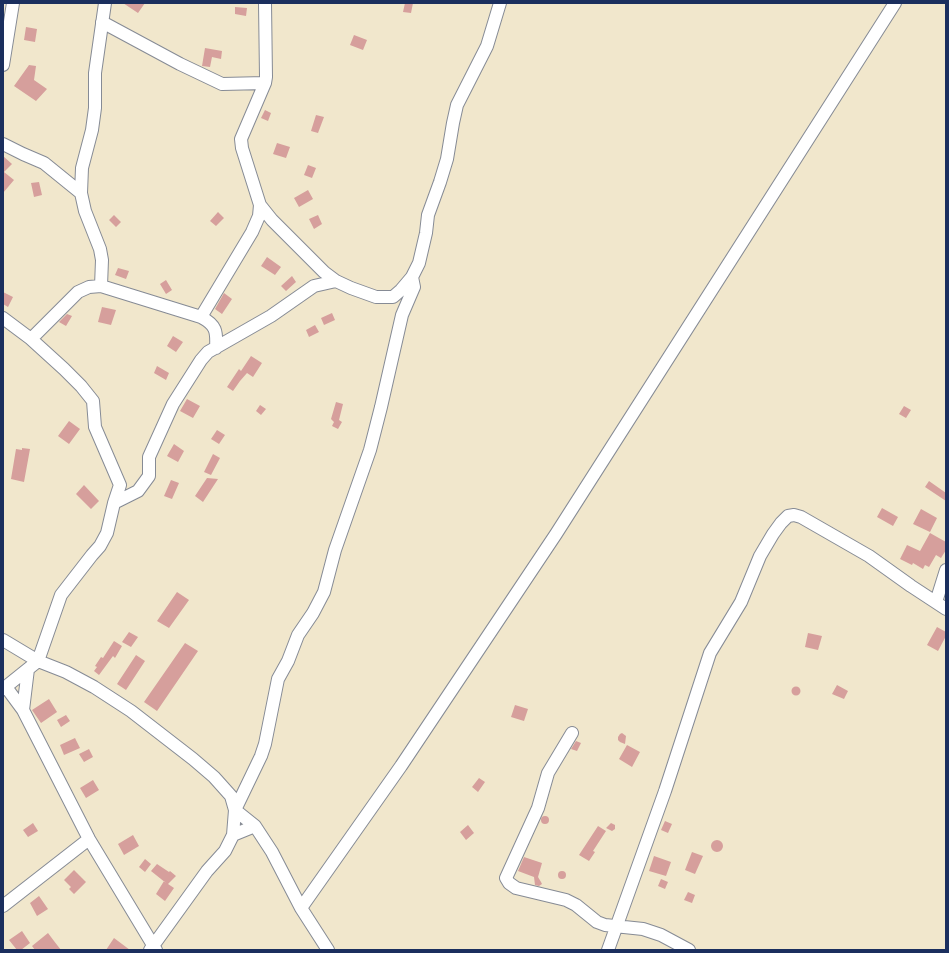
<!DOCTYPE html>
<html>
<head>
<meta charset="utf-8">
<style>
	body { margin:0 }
	#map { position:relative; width:949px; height:953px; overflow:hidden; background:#f1e7cc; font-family:"Gentium Book Plus",serif }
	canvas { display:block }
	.frame { position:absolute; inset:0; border:4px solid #1b2f5e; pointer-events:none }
</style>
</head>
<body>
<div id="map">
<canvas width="949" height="953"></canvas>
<div class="frame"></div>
</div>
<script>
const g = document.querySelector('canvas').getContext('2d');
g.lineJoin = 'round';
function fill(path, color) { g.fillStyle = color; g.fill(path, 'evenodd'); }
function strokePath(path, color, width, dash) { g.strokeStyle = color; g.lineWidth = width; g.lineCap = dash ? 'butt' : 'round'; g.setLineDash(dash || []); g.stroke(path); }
const building = new Path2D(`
	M123 3H145L138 13Z
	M405 3H413L411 13 403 12Z
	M235 7 247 8 246 16 235 14Z
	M26 27 37 29 35 42 24 40Z
	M354 35 367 40 363 50 350 45Z
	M205 48 222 51 221 59 212 57 210 67 202 66Z
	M29 65 36 66 34 80 47 89 36 101 14 86Z
	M265 110 271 113 268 121 261 118Z
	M316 115 324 117 318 133 311 131Z
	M277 143 290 147 286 158 273 154Z
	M3 156 12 164 4 172 14 180 3 193Z
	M308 165 316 168 312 178 304 175Z
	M39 182 42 195 34 197 31 183Z
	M308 190 313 199 299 207 294 198Z
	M218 212 224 218 216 226 210 221Z
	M114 215 121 222 116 227 109 220Z
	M318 215 322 224 314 229 309 219Z
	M267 257 281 267 275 275 261 266Z
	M118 268 129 271 126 279 115 275Z
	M292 276 296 282 286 291 281 286Z
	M166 280 172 290 166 294 160 284Z
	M3 292 13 297 8 307 3 304Z
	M224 293 232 299 222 314 215 309Z
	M102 307 116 310 111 325 98 322Z
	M332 313 335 320 324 325 321 318Z
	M67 314 72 316 66 326 59 322Z
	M315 325 319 332 309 337 306 330Z
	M173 336 183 342 176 352 167 346Z
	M251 356 262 363 253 377 247 373 240 381 233 391 227 387 239 369 241 371Z
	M157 366 169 373 166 380 154 373Z
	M187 399 200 406 193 418 180 411Z
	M336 402 343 404 339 420 342 422 338 429 332 426 334 422 331 419Z
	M260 405 266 409 261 415 256 411Z
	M904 406 911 410 906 418 899 414Z
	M69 421 80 429 69 444 58 436Z
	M217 430 225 435 219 444 211 439Z
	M174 444 184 451 178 462 167 456Z
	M22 448 30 449 24 482 11 479 16 449 22 450Z
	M213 454 220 458 211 475 204 472Z
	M207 478 218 479 203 502 195 496Z
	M171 480 179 483 172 499 164 496Z
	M929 481 946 493V501L925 487Z
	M84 485 99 501 91 509 76 494Z
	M882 508 898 517 893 526 877 517Z
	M921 509 937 518 930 532 913 524Z
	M930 533 946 542V550L941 558 936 555 929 567 925 565 923 569 913 563 912 565 900 559 907 545 920 551Z
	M177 592 189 600 169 628 157 621Z
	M937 627 946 632V636L938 651 927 645Z
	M129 632 138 637 131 647 122 642Z
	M808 633 822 636 818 650 805 647Z
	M114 641 122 646 115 658 113 656 99 675 94 671 97 667 95 666 101 657 103 658Z
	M185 643 198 651 157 711 144 702Z
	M136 655 145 661 126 690 117 684Z
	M837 685 848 691 844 699 832 694Z
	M791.5 691a4.5 4.5 0 1 1 9 0a4.5 4.5 0 1 1-9 0Z
	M49 699 57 712 41 723 32 710Z
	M515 705 528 709 524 721 511 717Z
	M66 715 70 721 61 727 57 720Z
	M620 734 622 733 626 736 625 744 620 742 618 740V737Z
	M75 738 80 748 64 755 60 745Z
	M576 741 581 743 577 751 571 749Z
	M627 745 640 752 632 767 619 759Z
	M89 749 93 757 84 762 79 754Z
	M479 778 485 782 478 792 472 787Z
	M93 780 99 790 86 798 80 788Z
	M541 820a4 4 0 1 1 8 0a4 4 0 1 1-8 0Z
	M665 821 672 824 668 833 661 830Z
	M33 823 38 831 28 837 23 830Z
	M611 823 615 825V829L612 831 606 828Z
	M468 825 474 833 466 840 460 832Z
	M598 826 606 831 593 851 595 852 589 861 579 855Z
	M133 835 139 846 124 855 118 844Z
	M711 846a6 6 0 1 1 12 0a6 6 0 1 1-12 0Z
	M692 852 703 856 695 874 685 870Z
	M654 856 671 862 666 876 649 871Z
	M524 857 542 863 538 877 541 882 542 884 539 886 535 885 534 877 518 871Z
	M145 859 151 864 145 872 139 867Z
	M157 864 169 872 170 871 176 876 168 884 174 888 165 901 156 894 164 881 166 883 151 871Z
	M74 870 86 882 74 894 69 889 71 887 64 880Z
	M558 875a4 4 0 1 1 8 0a4 4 0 1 1-8 0Z
	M661 879 668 882 665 889 658 886Z
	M688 892 695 895 692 903 684 900Z
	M39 896 48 909 37 916 30 903Z
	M22 931 30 943 21 950H17L9 940Z
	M48 933 54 941 61 950H35L32 946Z
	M114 938 130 950H106Z`);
const minor = new Path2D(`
	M265 3 266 77 265 83 241 139 242 148 260 205 272 220 324 272 336 281 351 288 376 297H393L401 290 412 277
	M102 22 180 64 222 84 265 83
	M3 65 13 3
	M3 144 23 154 44 163 81 193
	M101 286 102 260 100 249 85 211 81 193 82 168 92 130 95 108V73L105 3
	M201 317 252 232 259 216 260 205
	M3 318 31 339 64 369 81 386 93 401 95 427 120 485 114 503 107 533 100 546 92 555 61 595 38 661 3 689
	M31 339 78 292 89 287 101 286 201 317C216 325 217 331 216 348
	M114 503 138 491 149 476V457L173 404 201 360 208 352 271 316 314 286 336 281
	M936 602 946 570
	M3 640 38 661 66 672 94 687 131 711 193 759 214 777 231 796 235 810 255 826 272 852 301 908 328 950
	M6 687 23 710 89 839 156 950
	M23 710 28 669
	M572 733 548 773 538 808 506 878 509 883 516 888 566 900 576 905 597 922 605 925 643 929 661 935 689 950
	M233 835 255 826
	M3 906 89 839
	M301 908 401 766 556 534 895 3
	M150 950 207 871 225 851 233 835 235 810 261 756 265 744 278 679 288 661 298 635 313 613 324 592 335 550 370 450 381 407 402 315 414 287 412 277 419 263 426 233 428 215 440 182 447 159 453 123 457 105 487 46 500 3
	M608 950 665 791 710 653 741 602 760 556 773 534 781 523 788 516 794 515 801 517 869 556 911 586 946 609`);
fill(building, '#d69f9c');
strokePath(minor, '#868b95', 14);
strokePath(minor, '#fff', 12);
</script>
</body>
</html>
